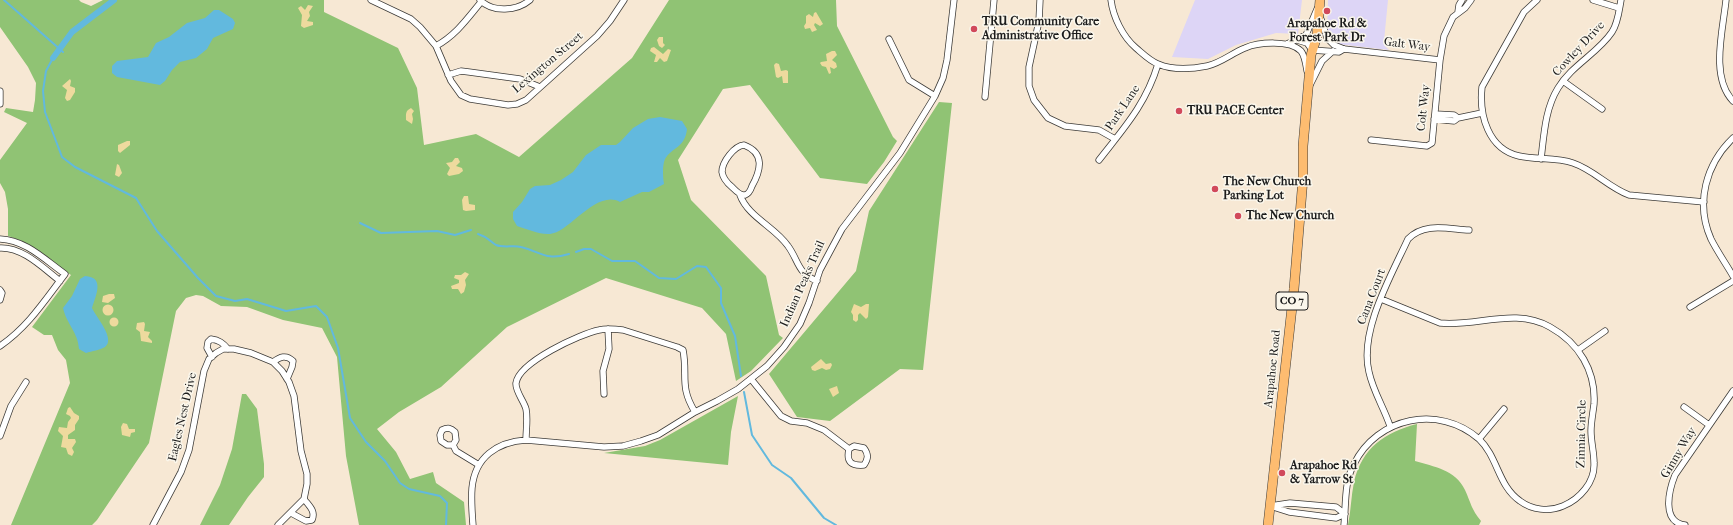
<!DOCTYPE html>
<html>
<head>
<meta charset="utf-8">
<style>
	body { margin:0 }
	canvas { display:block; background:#f7e8d4 }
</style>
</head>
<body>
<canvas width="1733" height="525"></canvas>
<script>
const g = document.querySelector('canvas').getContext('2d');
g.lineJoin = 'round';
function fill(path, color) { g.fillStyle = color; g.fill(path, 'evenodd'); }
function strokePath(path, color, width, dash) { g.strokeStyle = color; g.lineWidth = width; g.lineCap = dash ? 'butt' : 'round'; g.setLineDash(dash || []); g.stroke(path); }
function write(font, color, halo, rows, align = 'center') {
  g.font = font + ' "IM FELL French Canon",serif'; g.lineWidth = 3; g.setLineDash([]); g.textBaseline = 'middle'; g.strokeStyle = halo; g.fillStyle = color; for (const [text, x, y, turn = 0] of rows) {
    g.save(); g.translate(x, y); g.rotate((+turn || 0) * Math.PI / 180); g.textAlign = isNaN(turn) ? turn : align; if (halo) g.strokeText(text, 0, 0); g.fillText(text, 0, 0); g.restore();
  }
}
const built = new Path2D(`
	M1195 0H1302L1298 34 1276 33 1236 45 1208 59 1172 57Z
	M1328 0H1388L1384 41V45L1389 50 1337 44 1333 42 1327 32Z`);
const green = new Path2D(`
	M0 0H79L81 2 91 6 103 0H324V12L398 48 417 88 424 145 476 134 519 157 632 58 669 0H836L837 26 893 137 897 141 884 162 867 184 820 178 750 85 723 89 678 160 691 200 766 276 779 335 783 338 751 371 736 381 726 334 702 308 606 278 507 327 441 387 399 412 377 429 396 452 410 479 433 472 436 483 464 502 466 525H359L346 456 337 357 322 328 283 320 247 307 221 306 203 296 196 295 186 298 176 311 149 443 97 520 92 525H11L70 383 66 360 58 350 52 335H44L32 327 71 275 22 241 8 236V209L5 192 0 183V160L27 123 4 112 6 108 33 112 35 100 36 83 28 67 0 27Z
	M939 102 952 103 923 370 900 369 830 421 797 417 769 374 856 271 869 211Z
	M242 394H246L257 409 264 464V477L248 497 229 525H200L220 485 232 449Z
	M738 396 731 432 728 465 604 453 645 446 660 440Z
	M1417 424 1415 461C1434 467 1455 469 1465 490 1471 503 1471 509 1481 521L1479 525H1348C1351 511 1351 496 1354 482 1362 448 1385 432 1417 424Z`);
const sand = new Path2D(`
	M308 5 313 6 309 12 310 16 307 21 313 22V25L304 28 301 26 302 15 298 8 301 6 305 10Z
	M816 12 823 24 820 26 815 23 814 25 817 30 812 32 810 28 805 29 804 26 806 23V16L809 14 813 17 814 13Z
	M659 37H663V43L665 45 662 48 659 46 657 40Z
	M654 47 663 54 668 49 671 50 667 61 664 62 660 58 657 62H654L656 55 650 51 651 48Z
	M832 51H835L837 55 832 60 836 63 837 67 834 69 830 67 831 73 829 74 826 67 822 66 820 63 821 62 827 61 826 54Z
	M776 63 779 64 781 71 786 70 788 71V83H783L782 76 778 78 776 77 774 65Z
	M70 79 71 81 70 86 75 88V92L70 100 67 101 65 98 67 90 62 86Z
	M411 108 414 111 412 114 413 119 412 124 406 120C406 114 405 111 411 108Z
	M127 141H130V145L120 153 118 151V145Z
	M455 158H458L460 162 456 166 462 168 463 171 459 174 449 176 447 174 450 168 446 163 452 162Z
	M117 164 119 165 122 173 119 177 115 175Z
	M464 196H468L469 204 475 205V210L466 211 463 210 462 200Z
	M465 272 469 274 465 280 466 285 464 292 461 294 458 289H452L451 286 459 283V280L454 278 455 275H461Z
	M109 294H114L115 298 108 303 102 302 103 296Z
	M854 304 861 307 866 304H869L868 317 866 319 860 313 858 315V320L856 322 853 320V315L851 312Z
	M102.5 310a5.5 5.5 0 1 1 11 0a5.5 5.5 0 1 1-11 0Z
	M109.5 322a4.5 4.5 0 1 1 9 0a4.5 4.5 0 1 1-9 0Z
	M144 322 145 324 144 331 150 332 148 337 152 341V343L141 341 140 332 136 329 137 323Z
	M821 359 826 364 831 363 832 365 830 369 826 370 822 368 815 371 812 370 811 367Z
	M837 386 839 393 833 397 829 389Z
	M70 407 74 413 79 416V419L75 425V430L68 435V439H75L76 442 72 448 74 452 72 456 68 454 66 448 61 447 63 436 58 431 59 427 67 428 68 422 71 418 70 416 66 414 68 408Z
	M123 423 127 424 129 429H135V432L131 433 130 437 122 435 121 427Z`);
const water = new Path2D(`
	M214 10H219L233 19 235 23 233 29 213 38 207 49 196 58 180 62 172 70 165 81 160 85 117 77 112 73V66L117 61 148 57 156 43 169 37 187 23 205 18Z
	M660 117 682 121 687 129C685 148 672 147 665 159 662 166 663 177 664 184L649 192H642L620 202C596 189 569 233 550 234 540 235 527 229 517 226L513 219V212L522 202 530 189 535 186 550 185 561 180 573 172 586 155 601 145H616L620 142 633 128 648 119Z
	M85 276C105 277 96 295 92 308 96 317 116 339 105 347 100 350 92 351 86 353L79 349C78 332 67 325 63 308L72 296 80 279Z`);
const stream = new Path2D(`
	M4 0 63 52
	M53 58 46 71 43 91 45 112 62 157 75 167 136 198 157 231 198 278 216 296 235 301 247 299 286 311 316 306 327 317 338 348 350 418 366 442 385 461 400 483 409 489 440 496 447 503 446 525
	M360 223 381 233 437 231 455 235 471 230
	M478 234C488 237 489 241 496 245 503 248 514 245 521 247 542 252 545 261 569 254
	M576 252 584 249H591L612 261H635L659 278 676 279 697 266 706 267 721 288V303L735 336 741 376
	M744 392 752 435 772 465 791 478 824 518 836 525`);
const canal = new Path2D(`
	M53 58 72 32 114 0`);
const minor = new Path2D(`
	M371 0 411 19 420 27 436 46 451 81 461 95 470 99 508 105 517 104 526 100 597 36 610 21 624 0
	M480 0C493 13 517 11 530 0
	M1040 0 1039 21 1029 67V86L1034 100 1048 118 1065 126 1099 130 1115 139
	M1111 0C1113 17 1123 37 1136 48 1143 54 1150 61 1158 64 1172 70 1192 69 1207 66 1221 63 1232 53 1245 48 1259 42 1290 40 1301 51 1305 56 1306 65 1307 71
	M1537 0 1524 12 1482 87C1479 115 1488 149 1519 156 1536 160 1556 157 1573 163 1594 170 1608 187 1629 195L1704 202
	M1593 0 1619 8
	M1726 0C1723 30 1710 77 1733 101
	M1458 12 1459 5 1462 0
	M1321 19 1327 38 1334 45 1344 49 1440 60
	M889 39 909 80 935 96
	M1297 40 1307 43 1312 50 1339 52 1344 49
	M1287 44 1306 35 1317 9
	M436 46C456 35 467 19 481 2
	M448 75 461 71 469 72 520 79 540 87
	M1563 81 1602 109
	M1310 85 1322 61 1333 51
	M0 91V104
	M985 97 994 0
	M1435 114 1454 115 1458 118
	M1434 119 1454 121 1458 118 1482 113
	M1733 138C1706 164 1695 203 1711 239 1717 251 1726 264 1733 276
	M1371 140 1427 146 1432 143 1440 60 1444 36 1453 17 1465 8 1471 0
	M744 145C765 153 761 170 752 186 751 189 749 194 745 195 740 196 735 190 732 187 727 183 723 178 722 172 722 162 734 146 744 145Z
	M1541 159C1544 135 1545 109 1558 88 1572 65 1598 53 1612 32 1618 23 1619 11 1621 0
	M1099 160C1124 128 1146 104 1158 64
	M740 195C748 217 775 227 788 246 799 261 797 273 817 281
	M0 239C26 240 45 260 65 274 45 300 28 327 0 346
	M0 248C23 247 43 268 60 281
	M0 290 2 293 0 300
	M1690 307 1733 281
	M1578 350 1605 331
	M212 357 207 348 208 342 211 339C219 340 223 343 228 349
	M273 362C280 357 286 354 293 361L292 367 287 379
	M751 379 781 416 791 421 807 423 824 430 849 449C846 462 851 466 864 465 868 459 869 455 864 448L854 446 849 449
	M604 394 603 371 609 349 608 329
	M1684 407 1709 425
	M1390 426C1384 408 1373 391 1369 372 1359 331 1391 276 1408 239 1424 222 1448 229 1469 230
	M0 436 11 406 26 382
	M1479 439 1504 409
	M526 440C526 430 528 418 526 409 524 401 515 391 516 383 519 362 580 334 599 330 607 328 615 329 623 330L677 347 683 350C688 376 679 386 695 412
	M453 445H447L441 441 440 435 442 430C448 427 451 428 455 432L456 440 453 445 456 451 479 465
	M1290 503 1336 507 1345 514 1336 518 1289 512 1270 506Z
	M291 513 306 521 312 520C316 511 309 506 304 499
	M153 525 181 472 189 450 204 371 209 359 216 353 223 349H234L251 353 273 362 282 371 289 382 294 396 301 451 307 474V484L304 499 278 525
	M473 525C472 513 471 500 472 488 475 457 497 442 526 440L604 447 623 446 641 441 658 435 695 412 717 401 738 389 767 366 784 347 800 324 809 303 820 270 842 229 900 153 935 96 943 78 947 60 954 0
	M1344 525C1346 505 1344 482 1354 464 1377 417 1439 404 1479 439 1498 457 1498 486 1520 501 1532 510 1549 512 1563 506 1580 499 1595 482 1594 463 1594 452 1591 442 1591 431 1591 422 1593 413 1594 404 1596 371 1579 343 1550 327 1515 307 1477 327 1440 323L1381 299
	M1685 525C1661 522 1669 490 1675 475L1733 391`);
const primary = new Path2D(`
	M1268 525 1294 289 1303 178V146L1311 55 1317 36 1320 0`);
const markers = [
	[1327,11,4,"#d1495b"],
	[974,29,4,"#d1495b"],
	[1179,111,4,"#d1495b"],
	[1215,189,4,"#d1495b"],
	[1238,216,4,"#d1495b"],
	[1282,473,4,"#d1495b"]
];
const shields = [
	[1292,301,32]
];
const shieldNames = [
	["CO 7",1292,301]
];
const poiNames = [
	["TRU Community Care",982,22],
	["Administrative Office",982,36],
	["Arapahoe Rd &",1327,24,"center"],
	["Forest Park Dr",1327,38,"center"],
	["TRU PACE Center",1187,111],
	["The New Church",1223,182],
	["Parking Lot",1223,196],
	["The New Church",1246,216],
	["Arapahoe Rd",1290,466],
	["& Yarrow St",1290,480]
];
const streetNames = [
	["Galt Way",1407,45,7],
	["Cowley Drive",1579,49,-47],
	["Lexington Street",548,63,-40],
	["Park Lane",1123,108,-56],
	["Colt Way",1424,108,-84],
	["Indian Peaks Trail",803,284,-66],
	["Cana Court",1372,297,-69],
	["Arapahoe Road",1273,369,-84],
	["Eagles Nest Drive",183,417,-77],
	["Zinnia Circle",1582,434,-89],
	["Ginny Way",1679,453,-59]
];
fill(built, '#ddd5f6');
fill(green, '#90c374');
fill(sand, '#eeda9e');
fill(water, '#62b9de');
strokePath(stream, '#62b9de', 2);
strokePath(canal, '#62b9de', 6);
strokePath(minor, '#3d3b38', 7);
strokePath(primary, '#3d3b38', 10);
strokePath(minor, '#fff', 5.5);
strokePath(primary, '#fdbc70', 9);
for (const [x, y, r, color] of markers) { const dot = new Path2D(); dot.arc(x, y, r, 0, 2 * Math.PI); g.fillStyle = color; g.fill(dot); strokePath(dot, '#fbf7ec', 1.5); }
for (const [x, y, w] of shields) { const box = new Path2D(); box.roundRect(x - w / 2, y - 9, w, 18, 3); g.fillStyle = '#fbf7ec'; g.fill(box); strokePath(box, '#1c1c1c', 1); }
write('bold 11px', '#1c1c1c', null, shieldNames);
write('bold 12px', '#1c1c1c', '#fbf7ec', poiNames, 'left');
write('12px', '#1c1c1c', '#fbf7ec', streetNames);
</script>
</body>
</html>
